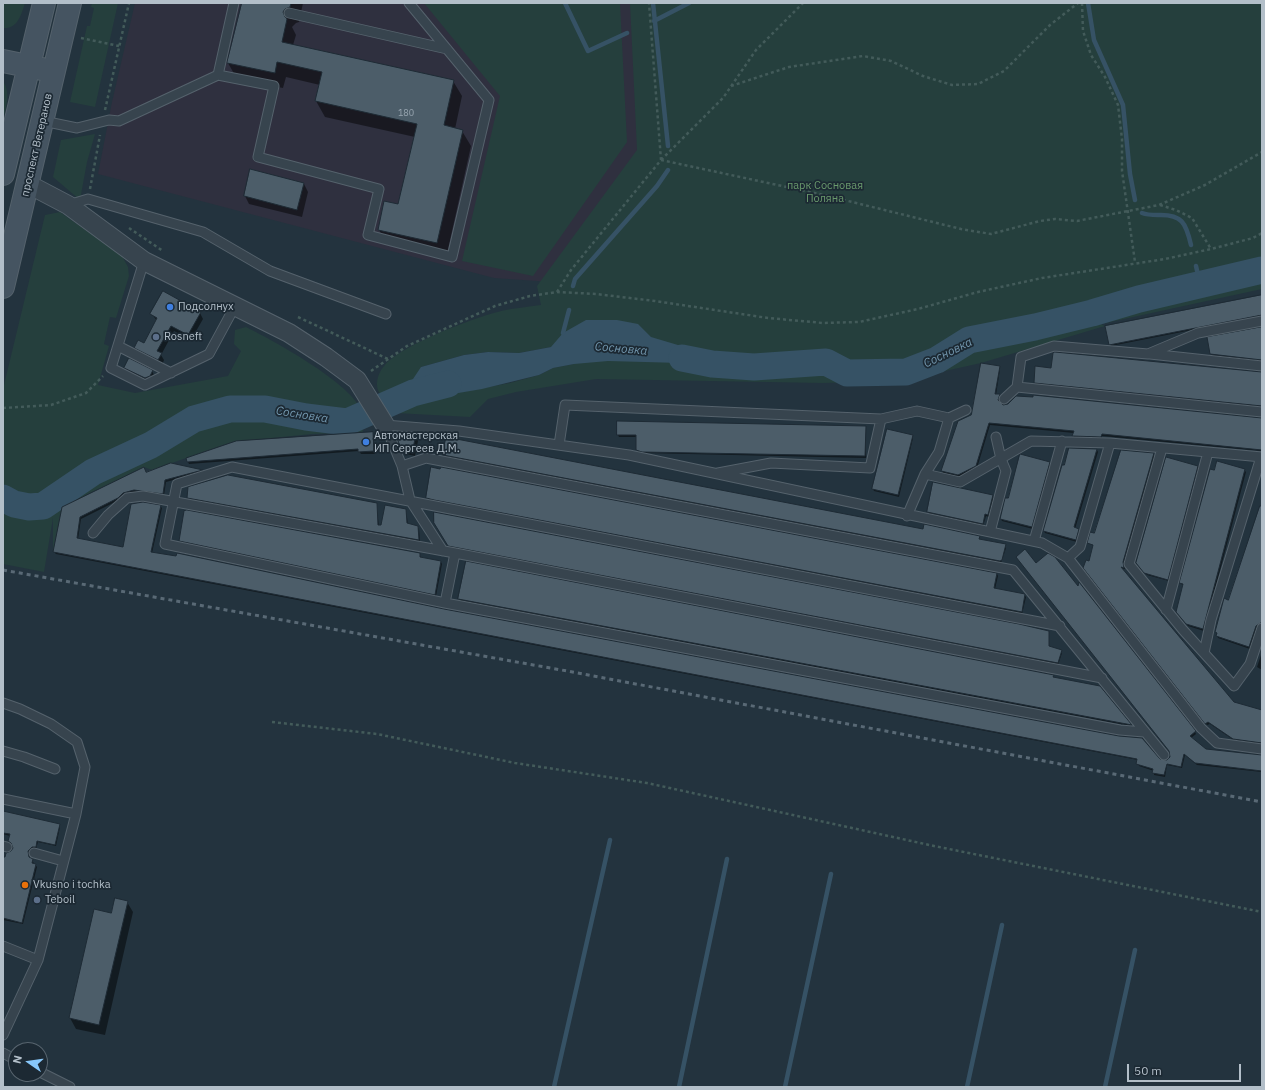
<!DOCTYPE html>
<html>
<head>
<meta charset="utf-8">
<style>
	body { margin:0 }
	#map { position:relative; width:1265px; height:1090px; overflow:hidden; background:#23333e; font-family:"IBM Plex Sans",sans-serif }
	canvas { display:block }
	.frame { position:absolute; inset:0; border:4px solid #b3bfc9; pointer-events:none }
	.north { position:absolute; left:8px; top:1042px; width:40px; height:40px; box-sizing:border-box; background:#1c2933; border:1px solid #58656f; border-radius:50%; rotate:283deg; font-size:11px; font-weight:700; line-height:16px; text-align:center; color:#b3bfc9 }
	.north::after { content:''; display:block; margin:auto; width:14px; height:18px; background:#87c7fa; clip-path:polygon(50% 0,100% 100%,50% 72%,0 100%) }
	.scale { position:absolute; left:1127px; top:1064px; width:114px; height:18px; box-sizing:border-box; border:2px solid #b3bfc9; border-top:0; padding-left:5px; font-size:12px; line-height:14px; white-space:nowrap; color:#b3bfc9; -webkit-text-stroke:3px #1c2933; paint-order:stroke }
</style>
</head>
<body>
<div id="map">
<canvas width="1265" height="1090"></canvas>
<div class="frame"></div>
<div class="north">N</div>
<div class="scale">50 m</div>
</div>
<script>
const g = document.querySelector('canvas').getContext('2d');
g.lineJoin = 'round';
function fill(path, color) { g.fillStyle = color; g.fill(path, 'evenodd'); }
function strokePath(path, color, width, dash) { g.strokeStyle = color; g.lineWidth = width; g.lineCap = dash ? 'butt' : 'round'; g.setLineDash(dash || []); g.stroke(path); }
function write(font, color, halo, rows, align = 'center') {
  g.font = font + ' "IBM Plex Sans",sans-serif'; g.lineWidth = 3.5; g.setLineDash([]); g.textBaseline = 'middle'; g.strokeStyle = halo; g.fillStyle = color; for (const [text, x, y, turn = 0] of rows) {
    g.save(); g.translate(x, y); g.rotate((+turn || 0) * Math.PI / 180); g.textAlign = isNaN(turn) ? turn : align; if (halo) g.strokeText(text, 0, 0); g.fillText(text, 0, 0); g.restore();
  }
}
const medical = new Path2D(`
	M135 3H641L654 157 551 282 494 278 98 174 112 102Z`);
const green = new Path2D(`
	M3 3H25C21 15 18 29 3 28Z
	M92 3H118L95 107 70 102 87 26H90L94 8 91 7Z
	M424 3H620L627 142 533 276 462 261 500 96Z
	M630 3H1262V289L1101 324 1105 326 981 363 900 381 823 383 596 379 516 392 488 399 470 417 396 413C387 409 382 400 378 390 375 382 379 371 385 365 401 345 476 317 501 311 514 308 528 307 541 305L537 286 637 150ZM551 347 574 364 553 368 539 375 510 383 429 398 421 367 464 355 488 352 519 353Z
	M3 81C11 93 6 107 3 120Z
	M95 134 87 162 80 200 53 177 61 140Z
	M60 212 122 256 128 267 129 276 116 318 110 317 104 344 109 346 98 385 135 393 228 376 241 351 234 344 235 330 246 327C274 341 347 381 360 408 363 415 362 425 363 432L312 434 232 442 152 470 144 467 62 507 53 552V518L44 572 3 564V389L45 215Z`);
const water = new Path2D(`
	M586 320H617L638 324 651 337 698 351 718 364 608 361 574 364 553 368 539 375 482 389 429 398 413 393 411 382 421 367 464 355 488 352 519 353 551 347 563 333Z`);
const shadow = new Path2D(`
	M243 3H303L299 22 296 23 292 27 296 35 293 45 453 81 462 96 455 129 462 131 471 146 446 258 388 245 379 230 399 206 415 137 325 117 316 101 320 85 286 77 283 88 237 79 228 63Z
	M251 171 304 184 308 192 302 217 249 204 245 196Z
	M1262 296V318L1207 327 1111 346 1110 344Z
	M200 313 203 319 191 340 174 331 161 355 164 360 162 365 139 353 135 348 145 344 157 321 152 314Z
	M1262 328V362L1212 356 1211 354Z
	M999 367 1000 369 996 395H1000L999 402 1002 406 1262 418V451L1102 436V439L1074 438V433L990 425 977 468 959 477 943 473 942 471 958 421 972 416Z
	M125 368 152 371 155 377 149 384 128 373Z
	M1052 369 1262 372V408L1036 385 1035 382Z
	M866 427V458L644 453 638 452 637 450V437H619L618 435Z
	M373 433 375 454H361L359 451 189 464 188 462Z
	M415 436 418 441 415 456 406 454 403 449Z
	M912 436 913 438 899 497 874 491 873 489Z
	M1097 450 1098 452 1075 529 1080 532 1077 542 1045 533 1044 531 1064 467Z
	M1122 451 1154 454 1155 456 1124 565 1125 569 1120 568 1233 703 1261 710 1262 706V745L1235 741 1210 724 1207 725 1086 570 1094 546 1088 543 1095 535Z
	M444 455 924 530 979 537 980 541 1005 545 1006 548 1001 563 445 457Z
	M1022 455 1049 463 1051 465 1033 529 1002 521 1001 519Z
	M171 464 203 472 166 482 164 495 136 492 125 495 119 500 81 519 78 539 124 548 160 506 162 508 152 553 1168 761 1171 757 1170 752 1036 564 1078 588 1079 584 1195 732 1196 734 1191 738 1206 750 1262 756V772L1197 765 1185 755 1182 768 1167 765 1165 777 1154 775V771L1139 766 1138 760 56 554 54 552 63 508Z
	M1198 466 1199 468 1169 581 1147 575 1138 565Z
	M441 470 997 574 998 576 995 589 1024 595 1026 597 1022 614 428 500 427 497Z
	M1244 470 1246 472 1204 631 1188 626 1178 614 1184 586 1180 583 1215 471Z
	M934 484 993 496 994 498 989 517 986 516 983 526 929 514 928 512Z
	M188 498 376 504 379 526H382L406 510 408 525 417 527 419 529 420 542 190 500Z
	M1262 503V624L1259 626 1250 649 1218 638 1216 632 1229 601Z
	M435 523 1048 632 1049 647 1061 651 1062 653 1058 665 450 548Z
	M180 541 419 554 421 558 441 562 442 564 436 596 181 543Z
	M459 599 1053 676 1055 678 1099 687 1131 726 461 601Z
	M1262 652V670L1257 667Z
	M3 812 59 825 60 827 56 846 38 842 36 849 30 851 29 857 37 867 23 924 3 920V858H6L14 848 9 841 10 836 3 834Z
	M127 902 133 912 105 1035 76 1029 70 1018 95 910 112 914Z`);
const stream = new Path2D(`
	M565 3 588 51 627 33
	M653 3 668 146
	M1088 3 1094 40 1123 105 1130 174 1135 200
	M654 21 689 3
	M1142 213C1147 215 1152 215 1158 215 1182 214 1186 223 1191 245
	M1196 266 1200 284
	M573 286 575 279 657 186 668 170
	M563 333 569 310
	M554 1087 610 840
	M679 1087 727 859
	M785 1087 831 874
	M967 1087 1002 925
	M1105 1087 1135 950`);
const river = new Path2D(`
	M682 358 712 364 754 367 826 362 847 373 906 372 937 360 969 340 1035 327 1092 313 1139 299 1262 270
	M3 498 14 504 29 507 43 506 93 472 151 445 194 419 230 409H265L306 417 347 422 413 393 448 384`);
const building = new Path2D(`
	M242 3H291L290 7 285 9 283 12 285 17 287 19 282 42 454 80 444 125 463 130 437 243 378 230 384 201 398 204 417 124 315 101 322 72 277 62 275 73 227 63Z
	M250 169 304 183 297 210 244 196Z
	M163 291 201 312 188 335 171 326 157 351 162 353 158 360 134 348 138 340 144 343 157 318 150 314Z
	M1262 295V315L1109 345 1105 326Z
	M1262 327V360L1210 354 1207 337Z
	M1055 352 1262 372V406L1034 383 1035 366 1051 368 1053 353Z
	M129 358 153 370 150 376 145 378 124 368Z
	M981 363 1000 366 995 394H1000L998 400 1003 405 1008 404 1016 396 1033 397V395L1262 418V450L1102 434 1101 437 1072 436 1074 431 989 423 976 466 958 475 941 471 958 421 971 415Z
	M617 421 866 426 865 456 642 452 636 450V435H617Z
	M887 429 913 435 898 495 872 489Z
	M373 432 374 451 358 452V449L187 462 186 458 236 441Z
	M400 432 416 435 412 452 402 450 398 441Z
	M446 437 923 529 924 524 980 536 979 539 1006 544 1002 560 1000 561 443 455Z
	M1069 448 1097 449 1074 527 1079 529 1076 540 1043 531 1062 465H1064Z
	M1121 450 1154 453 1123 562 1124 568 1121 567 1234 702 1262 710V743L1233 739 1208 722 1205 724 1083 568 1086 560 1089 561 1093 545 1087 543 1090 532 1094 533Z
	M1020 454 1050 462 1032 527 1000 519 1005 498H1008Z
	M1166 457 1198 466 1168 580 1144 573 1136 563Z
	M1217 461 1245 469 1203 629 1186 624 1176 612 1183 584 1179 583 1210 469 1214 470Z
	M171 463 203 470 165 480 163 494 134 490 123 493 118 498 80 517 77 538 123 547 131 504 143 502 161 505 151 552 176 556 177 553 444 609 1119 736 1142 738 1160 759 1167 760 1170 757 1169 751 1016 557 1025 549 1036 563 1048 553 1055 557 1078 586 1079 582 1196 731 1190 736 1206 749 1262 755V771L1195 763 1184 754 1181 767 1167 764 1164 775 1152 773 1153 769 1136 764 1137 759 53 552 62 507 144 467 146 472Z
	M431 467 440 469 441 467 997 573 994 588 1025 594 1022 612 434 500 426 498Z
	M228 475 377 503 378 525H381L385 505 406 509 407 523 418 526 419 540 187 498 188 487Z
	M933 482 993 495 988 515 985 514 983 524 927 512Z
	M1260 506H1262V622L1256 626 1249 647 1216 636 1217 633 1215 632 1224 598 1228 600Z
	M187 510 420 553V557L441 561 435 595 179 541 184 511Z
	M434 512 1019 624 1049 631V646L1062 650 1058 663 448 546 434 523Z
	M466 561 1054 675 1053 677 1100 686 1132 725 458 599Z
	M3 811 60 824 55 845 37 841 36 847H32L28 851 29 857 33 859 32 863 36 864 22 923 3 918V857H5L6 853 11 851 13 848 11 843 8 841 10 834 3 833Z
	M115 898 128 901 99 1025 69 1018 94 909 111 913Z`);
const path = new Path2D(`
	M1082 3 1083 31 1091 55 1105 77 1118 105 1122 139V171L1135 262
	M81 38 119 46
	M731 86 789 67 863 56 891 61 923 76 952 85 978 84 1004 71 1050 25 1078 3
	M105 110 129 3
	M661 160 824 195 961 229 991 234 1040 221 1055 219 1077 221 1159 205 1205 185 1262 152
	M661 160 723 98 756 50 803 3
	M90 189 100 135
	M1160 205 1176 210 1192 218 1211 249
	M129 228 163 251
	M557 292 571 270 661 160 649 3
	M298 317 388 359
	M371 371 407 346 495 306 530 296 557 292 596 294 655 301 768 318 823 323 859 322 918 309 978 292 1042 278 1165 259 1211 249 1253 238 1262 233
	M3 408 51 405 86 393 103 376
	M272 722 377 734 515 763 647 783 934 846 1262 912`);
const lane = new Path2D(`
	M289 13 447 49
	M218 75 274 86 258 157 379 189 368 235 452 257 489 100 409 3
	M43 121 77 128 109 120 119 121 218 75 234 3
	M68 205 88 199 203 232 270 271 386 314
	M144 261 111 368 145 385 209 354 235 306
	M118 346 171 373
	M1150 354 1262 366
	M1017 387 1021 357 1054 346 1148 354 1198 333 1262 321
	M1004 399 1017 387 1262 412
	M949 418 966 410
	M559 445 565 405 881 419 917 411 949 418 939 452 925 474
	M1162 448 1129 564 1183 630 1234 686 1250 664 1262 628
	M402 466 426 458 1013 570 1164 755
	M718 473 771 463 870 468 881 419
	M907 516 925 474 960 482 1031 441 1110 443 1262 457
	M990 532 1006 471 1001 459 996 437
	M93 533 108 515 127 498 143 496 455 553 1102 678
	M1034 541 1062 441
	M443 551 410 500 402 466 385 425 459 431 629 455 1042 543 1068 558 1201 728 1217 743 1262 749
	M1068 558 1080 547 1110 443
	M445 603 455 553
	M1166 610 1208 452
	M1060 626 232 467 177 484 165 544 445 603 1120 730 1144 732
	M1204 653 1211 620 1261 457
	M3 703 20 709 51 724 77 742 85 767 76 814 38 960 3 1035
	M3 751 24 757 55 769
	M3 799 76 814
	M3 846 7 847
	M34 853 63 861
	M3 946 38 960
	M3 1053 16 1060
	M40 1072 70 1087`);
const street = new Path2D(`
	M28 184 68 205 144 261 289 333 326 357 357 380 385 425`);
const secondary = new Path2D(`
	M3 61 42 69
	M3 174 44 3
	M3 287 70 3`);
const rail = new Path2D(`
	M3 570 567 671 1262 802`);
const markers = [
	[170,307,4,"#3f7fe0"],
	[156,337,4,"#5c6f8a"],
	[366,442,4,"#3f7fe0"],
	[25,885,4,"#e8710a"],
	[37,900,4,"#5c6f8a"]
];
const numberNames = [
	["180",406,113]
];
const streetNames = [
	["проспект Ветеранов",37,145,-77]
];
const parkNames = [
	["парк Сосновая",825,186],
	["Поляна",825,199]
];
const poiNames = [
	["Подсолнух",178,307],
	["Rosneft",164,337],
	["Автомастерская",374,436],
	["ИП Сергеев Д.М.",374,449],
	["Vkusno i tochka",33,885],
	["Teboil",45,900]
];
const waterNames = [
	["Сосновка",621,349,5],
	["Сосновка",948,353,-26],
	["Сосновка",302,415,9]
];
fill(medical, '#2f303f');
fill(green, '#253f3d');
fill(water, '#365265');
fill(shadow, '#0007');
strokePath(stream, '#365265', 4.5);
strokePath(river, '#365265', 27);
fill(building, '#4c5d69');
strokePath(building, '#1e2b35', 1);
strokePath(lane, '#55626c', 11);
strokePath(street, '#55626c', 20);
strokePath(secondary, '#55626c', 24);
strokePath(path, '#435b5a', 2.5, [3, 3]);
strokePath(lane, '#37444e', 9);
strokePath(street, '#37444e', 18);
strokePath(secondary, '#455461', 22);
strokePath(rail, '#596975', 3, [4, 4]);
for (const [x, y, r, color] of markers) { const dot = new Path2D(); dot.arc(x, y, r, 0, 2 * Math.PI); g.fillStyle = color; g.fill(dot); strokePath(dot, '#1c2933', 1.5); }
write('9px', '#99a6b1', null, numberNames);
write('11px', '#b3bfc9', '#1c2933', streetNames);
write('11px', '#6a9a6d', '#1c2933', parkNames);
write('11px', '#b3bfc9', '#1c2933', poiNames, 'left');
write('italic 12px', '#7296ad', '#1c2933', waterNames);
</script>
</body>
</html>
